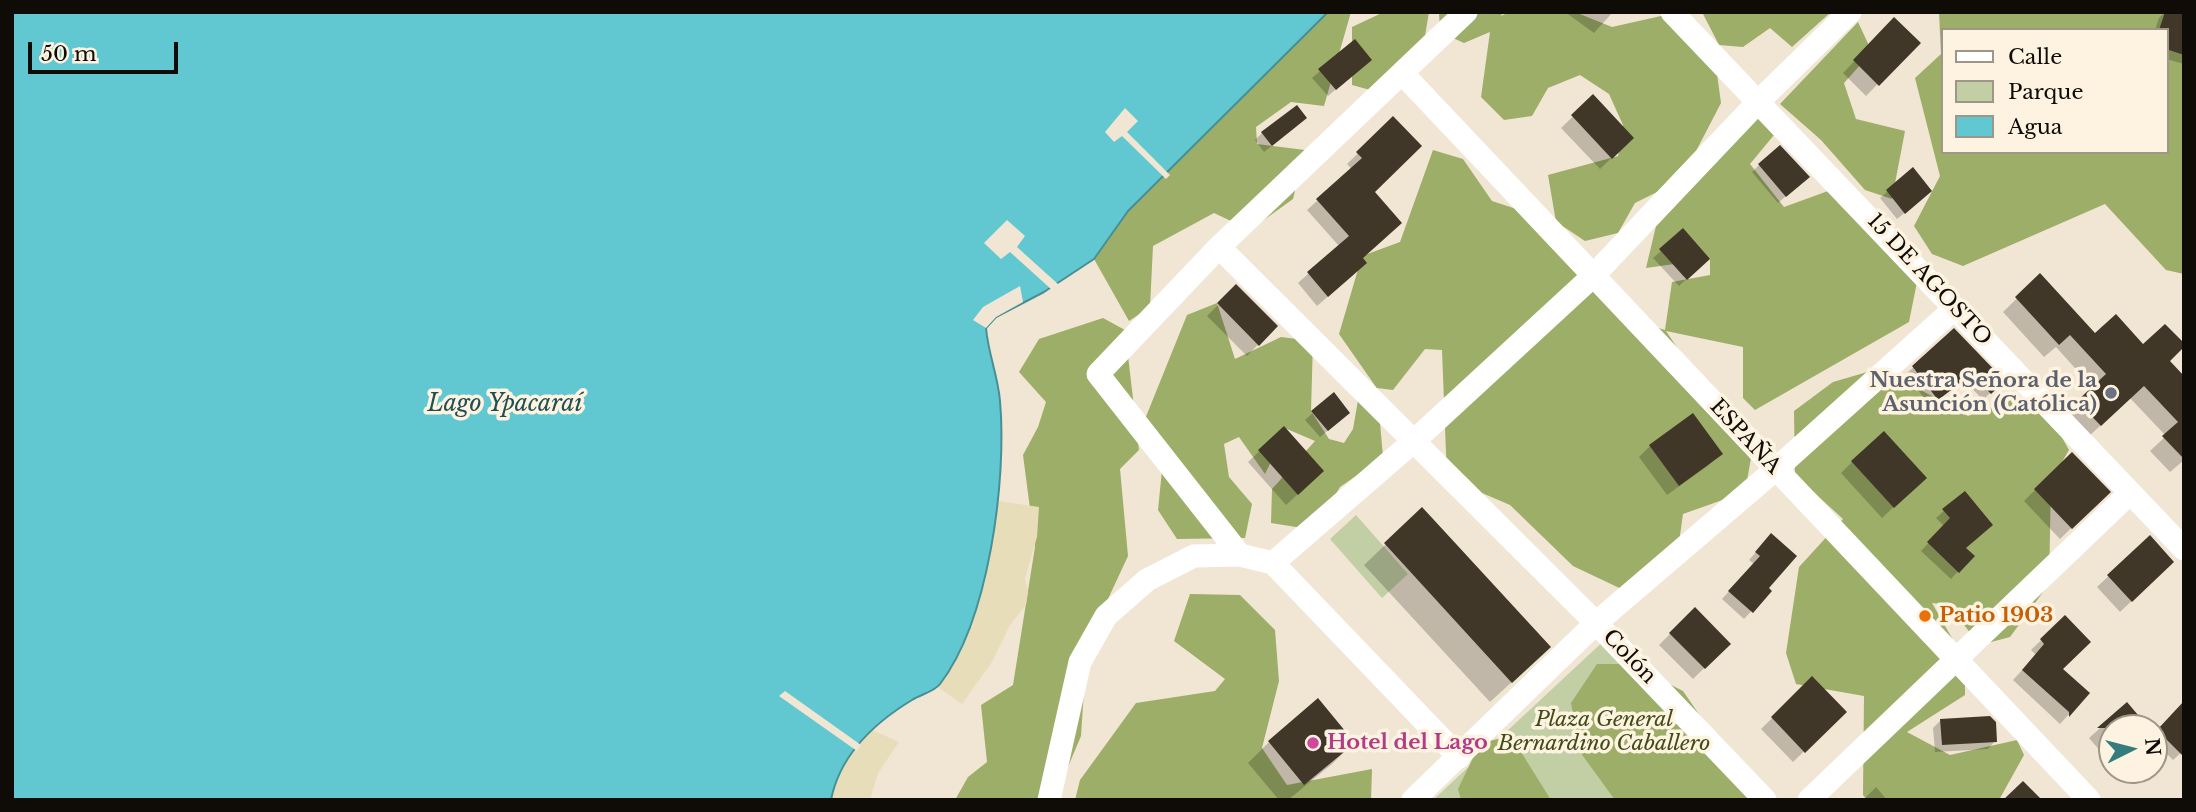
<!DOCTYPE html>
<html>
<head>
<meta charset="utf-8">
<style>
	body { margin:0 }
	#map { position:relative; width:2196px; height:812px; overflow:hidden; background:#f1e5d4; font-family:"Libre Baskerville",serif }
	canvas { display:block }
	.frame { position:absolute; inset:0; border:14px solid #0f0b06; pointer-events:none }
	.legend { position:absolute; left:1941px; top:28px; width:228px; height:126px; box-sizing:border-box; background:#fef3e1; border:2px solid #9e9689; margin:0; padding:9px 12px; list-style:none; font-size:21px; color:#0f0b06 }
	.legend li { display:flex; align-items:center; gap:14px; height:35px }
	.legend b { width:35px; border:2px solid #9e9689 }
	.north { position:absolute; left:2098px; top:714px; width:70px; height:70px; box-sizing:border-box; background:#fef3e1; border:2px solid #9e9689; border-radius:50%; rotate:84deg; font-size:19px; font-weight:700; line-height:28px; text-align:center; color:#0f0b06 }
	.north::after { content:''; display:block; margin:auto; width:24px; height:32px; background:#347d7f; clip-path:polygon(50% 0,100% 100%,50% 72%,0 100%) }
	.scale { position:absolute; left:28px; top:42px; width:150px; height:32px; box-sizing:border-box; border:4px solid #0f0b06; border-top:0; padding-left:9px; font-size:21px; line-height:24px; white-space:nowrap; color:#0f0b06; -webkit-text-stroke:5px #fef3e1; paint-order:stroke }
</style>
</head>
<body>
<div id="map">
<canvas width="2196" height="812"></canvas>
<div class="frame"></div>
<ul class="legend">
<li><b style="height:9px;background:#fff"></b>Calle</li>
<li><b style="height:19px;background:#c2cea4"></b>Parque</li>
<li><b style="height:19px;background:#61c8d1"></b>Agua</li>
</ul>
<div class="north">N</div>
<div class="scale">50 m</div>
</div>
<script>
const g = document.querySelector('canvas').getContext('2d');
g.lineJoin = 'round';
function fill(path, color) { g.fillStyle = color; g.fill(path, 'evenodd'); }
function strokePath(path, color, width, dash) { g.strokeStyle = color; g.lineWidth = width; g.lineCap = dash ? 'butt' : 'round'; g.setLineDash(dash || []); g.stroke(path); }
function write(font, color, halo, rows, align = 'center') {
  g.font = font + ' "Libre Baskerville",serif'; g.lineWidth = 7; g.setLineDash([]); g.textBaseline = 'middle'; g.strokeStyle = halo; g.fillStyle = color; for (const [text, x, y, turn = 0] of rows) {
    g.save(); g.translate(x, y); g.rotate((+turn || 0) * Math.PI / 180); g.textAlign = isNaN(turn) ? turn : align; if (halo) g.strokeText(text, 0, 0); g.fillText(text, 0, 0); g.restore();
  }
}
const green = new Path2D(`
	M1356 515 1408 574 1382 598 1330 539Z
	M1608 637 1758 800H1433Z`);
const forest = new Path2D(`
	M1328 12H1351L1324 106 1291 102 1256 127 1257 144 1305 150 1293 199 1250 230 1214 213 1153 246 1150 307 1129 321 1094 259 1128 211Z
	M1384 12H1429L1424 42 1374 91 1352 85V27Z
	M1439 12H1503L1501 16 1509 12H1575L1612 27 1661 16 1692 24 1714 52 1721 103 1681 180 1635 203 1618 233 1585 241 1558 223 1634 321 1665 330 1672 282 1710 275V259L1646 268 1656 226 1758 117 1774 135 1750 164 1784 207 1828 191 1919 272 1909 322 1755 410 1743 398V347L1666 331 1751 458 1745 492 1683 514 1676 564 1632 594 1573 566 1510 505 1447 478 1442 350 1425 349 1393 390 1377 388 1383 457 1340 487 1315 530 1271 523 1272 489 1315 441 1287 429 1265 474 1239 437 1224 444 1229 477 1252 504 1245 538 1177 539 1158 510 1163 460 1145 419 1187 315 1217 303 1235 359 1281 337 1313 341 1311 411 1329 439 1344 443 1353 429 1361 383 1376 387 1339 334 1362 256 1400 242 1433 150 1463 159 1492 201 1556 222 1548 175 1618 156 1623 125 1609 94 1580 75 1548 88 1532 116 1504 120 1481 97 1490 32 1464 43 1440 32Z
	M1702 12H1831L1792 47 1770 28 1743 47 1719 45Z
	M1939 12H2184V274L2166 270 2105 204 1963 266 1932 254 1914 226 1940 176 1915 78 1941 54ZM1942 30H2166V152H1942Z
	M1858 22 1872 52 1844 83 1856 119 1905 131 1892 199 1865 190 1821 140 1780 104Z
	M1103 318 1125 330 1139 450 1120 469 1128 556 1087 644 1081 736 1054 800H955L968 777 987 762 981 705 1013 685 1035 547 1023 455 1038 427 1046 402 1019 372 1039 339Z
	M1881 368 1968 416 2012 400 2044 405 2069 450 2051 481 2049 584 2010 637 1980 645 1948 605 1932 603 1965 661V695L1907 732 1950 755 2017 740 2024 755 1999 800H1867L1863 795 1864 696 1796 684 1786 653 1799 567 1843 519 1795 475 1794 411 1833 382Z
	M1190 594 1240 595 1275 630 1279 681 1262 748 1287 785 1372 769 1371 800H1075L1080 780 1136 703 1215 691 1225 679 1174 641Z
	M1597 664H1630L1683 691 1758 800H1615L1580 752 1571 703Z
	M1511 736 1551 800H1461L1458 789 1480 743Z`);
const sand = new Path2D(`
	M999 501 1039 507 1037 537 1025 578 1028 592 1026 605 1010 625 992 662 962 704 938 687 960 652 991 550Z
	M870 729 899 742 878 773 870 800H831C836 774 853 748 870 729Z`);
const water = new Path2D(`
	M12 12H1328L1128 211 1094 259 1044 292 996 317 986 328C988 353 998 376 1000 401 1007 480 989 620 940 684 934 692 921 694 912 700 874 723 840 754 831 800H12Z`);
const pier = new Path2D(`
	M1125 108 1138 121 1127 132 1170 175 1166 179 1122 136 1114 142 1105 132Z
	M1007 220 1025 236 1017 247 1059 285 1052 290 1010 252 1001 259 984 243Z
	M1020 286 1023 302 996 317 986 328 973 320 983 307Z
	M785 691 861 745 857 751 779 696Z`);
const shadow = new Path2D(`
	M1565 12H1613L1594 33Z
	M2165 12 2184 16V64L2166 59V30H2155L2159 18Z
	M1894 20 1918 43 1866 96 1843 73Z
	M1362 67 1328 96 1312 78 1320 71Z
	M1593 97 1632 138 1600 169 1561 128Z
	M1393 119 1373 192 1361 259 1354 274 1317 306 1298 283 1339 246 1307 210 1352 169 1347 164Z
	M1298 125 1264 152 1255 140 1262 133Z
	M1759 165 1800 184 1778 203 1752 172Z
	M1913 170 1923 198 1897 219 1880 198Z
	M1661 251 1708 259 1679 286 1653 258Z
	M2040 276 2095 335 2143 347 2167 361 2184 379V460L2170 472 2150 451 2166 436 2130 398 2087 438 2065 415 2093 388 2056 347 2044 357 2003 312Z
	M1236 287 1276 326 1247 356 1207 316Z
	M1954 331 2002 381 1983 400 1964 380 1930 406 1906 374Z
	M1333 395 1341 420 1320 437 1305 420Z
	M1284 428 1311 482 1286 505 1248 462Z
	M1650 446 1720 453 1709 465 1667 495 1639 457Z
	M1852 462 1913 489 1882 518 1841 473Z
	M2035 490 2108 492 2060 539 2024 501Z
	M1964 493V549L1972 556 1951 579 1921 551 1944 526 1936 518Z
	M1422 510 1526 669 1490 702 1364 565Z
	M2149 538 2161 573 2120 612 2097 587Z
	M1764 543 1766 588 1770 591 1744 619 1722 599 1754 564 1749 560Z
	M1695 609 1729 644 1693 679 1659 645Z
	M2065 617 2061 669 2088 693 2060 724 2013 680 2036 655 2031 650Z
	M1812 679 1844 712 1793 762 1761 729Z
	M2127 704 2147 728H2112V765L2089 738Z
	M2178 710 2184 750 2173 760 2154 741V735Z
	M1941 720 1995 741 1988 749 1935 752 1933 728Z
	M1269 742 1353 743 1332 764 1288 800H1279L1248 763Z
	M1876 787 1887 800H1863Z`);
const building = new Path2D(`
	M2165 12 2184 14V55L2166 49V30H2159Z
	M1894 17 1921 43 1879 86 1853 60Z
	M1355 39 1372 60 1336 90 1318 69Z
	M1593 94 1634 138 1612 159 1571 115Z
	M1297 105 1307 118 1272 146 1261 132Z
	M1393 116 1422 146 1375 192 1402 223 1363 258 1367 263 1328 297 1307 272 1349 236 1316 199 1362 158 1356 152Z
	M1780 145 1810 177 1786 197 1758 164Z
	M1913 167 1932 191 1905 214 1886 190Z
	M1683 228 1710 259 1687 280 1659 249Z
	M2040 273 2095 333 2116 314 2143 344 2165 324 2184 343V347L2170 361 2184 376V459L2162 436 2178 422 2144 386 2101 426 2077 401 2106 374 2070 335 2059 345 2015 297Z
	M1236 284 1278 326 1259 346 1217 303Z
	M1954 328 2005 381 1991 394 1972 374 1938 400 1912 366Z
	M1334 392 1350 413 1328 431 1311 411Z
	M1693 413 1723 454 1679 486 1649 445Z
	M1284 426 1324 471 1298 495 1258 450Z
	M1884 431 1927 478 1894 508 1851 461Z
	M2072 452 2111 492 2072 529 2034 489Z
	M1965 491 1993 525 1966 548 1975 556 1959 573 1927 542 1950 518 1942 509Z
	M1422 507 1551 647 1512 683 1384 543Z
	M1771 533 1797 556 1769 588 1772 591 1753 613 1728 591 1760 556 1755 552Z
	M2150 535 2174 562 2132 602 2107 575Z
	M1695 607 1731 644 1705 669 1669 633Z
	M2065 615 2091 642 2063 669 2090 693 2069 717V712L2022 670 2044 644 2040 639Z
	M1812 676 1847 712 1805 753 1771 717Z
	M1318 698 1355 743 1304 785 1268 741Z
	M2184 701V757L2157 730Z
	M2127 702 2149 728H2097Z
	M1990 716 1996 722 1997 742 1942 745 1940 719Z
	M2023 781 2042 800H2003Z`);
const street = new Path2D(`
	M1672 12 2184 549
	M1402 73 2089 800
	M1219 247 1596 623 1776 469 1955 308
	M1240 555 1098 374 1219 247 1466 12
	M1273 563 1414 441 1593 276 1759 101 1850 12
	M1049 800 1080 662 1106 616 1147 580 1194 556 1240 555 1273 563 1459 757
	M1413 800 1596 623 1765 800
	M1809 800 2130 493`);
const markers = [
	[2111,393,7,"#6b7280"],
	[1925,616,7,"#e8710a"],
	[1313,743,7,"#d1479c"]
];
const streetNames = [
	["15 DE AGOSTO",1929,280,47],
	["ESPAÑA",1745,437,47],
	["Colón",1629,657,46]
];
const worshipNames = [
	["Nuestra Señora de la",2097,381],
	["Asunción (Católica)",2097,405]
];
const foodNames = [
	["Patio 1903",1939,616]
];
const parkNames = [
	["Plaza General",1604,720],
	["Bernardino Caballero",1604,744]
];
const hotelNames = [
	["Hotel del Lago",1327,743]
];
const waterNames = [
	["Lago Ypacaraí",505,405]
];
fill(green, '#c2cea4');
fill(forest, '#9dae68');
fill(sand, '#e7deb9');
fill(water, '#61c8d1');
strokePath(water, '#488f94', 2);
fill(pier, '#f1e5d4');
fill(shadow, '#0003');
fill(building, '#403729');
strokePath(street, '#fff', 23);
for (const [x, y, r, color] of markers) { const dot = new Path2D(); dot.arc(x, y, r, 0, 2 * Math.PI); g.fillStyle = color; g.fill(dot); strokePath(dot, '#fef3e1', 2.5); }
write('21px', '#0f0b06', '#fef3e1', streetNames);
write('bold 21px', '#5b616d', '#fef3e1', worshipNames, 'right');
write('bold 21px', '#c56008', '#fef3e1', foodNames, 'left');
write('italic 21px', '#404c17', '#fef3e1', parkNames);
write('bold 21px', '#b23c85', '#fef3e1', hotelNames, 'left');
write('italic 23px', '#204f53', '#fef3e1', waterNames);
</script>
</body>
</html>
